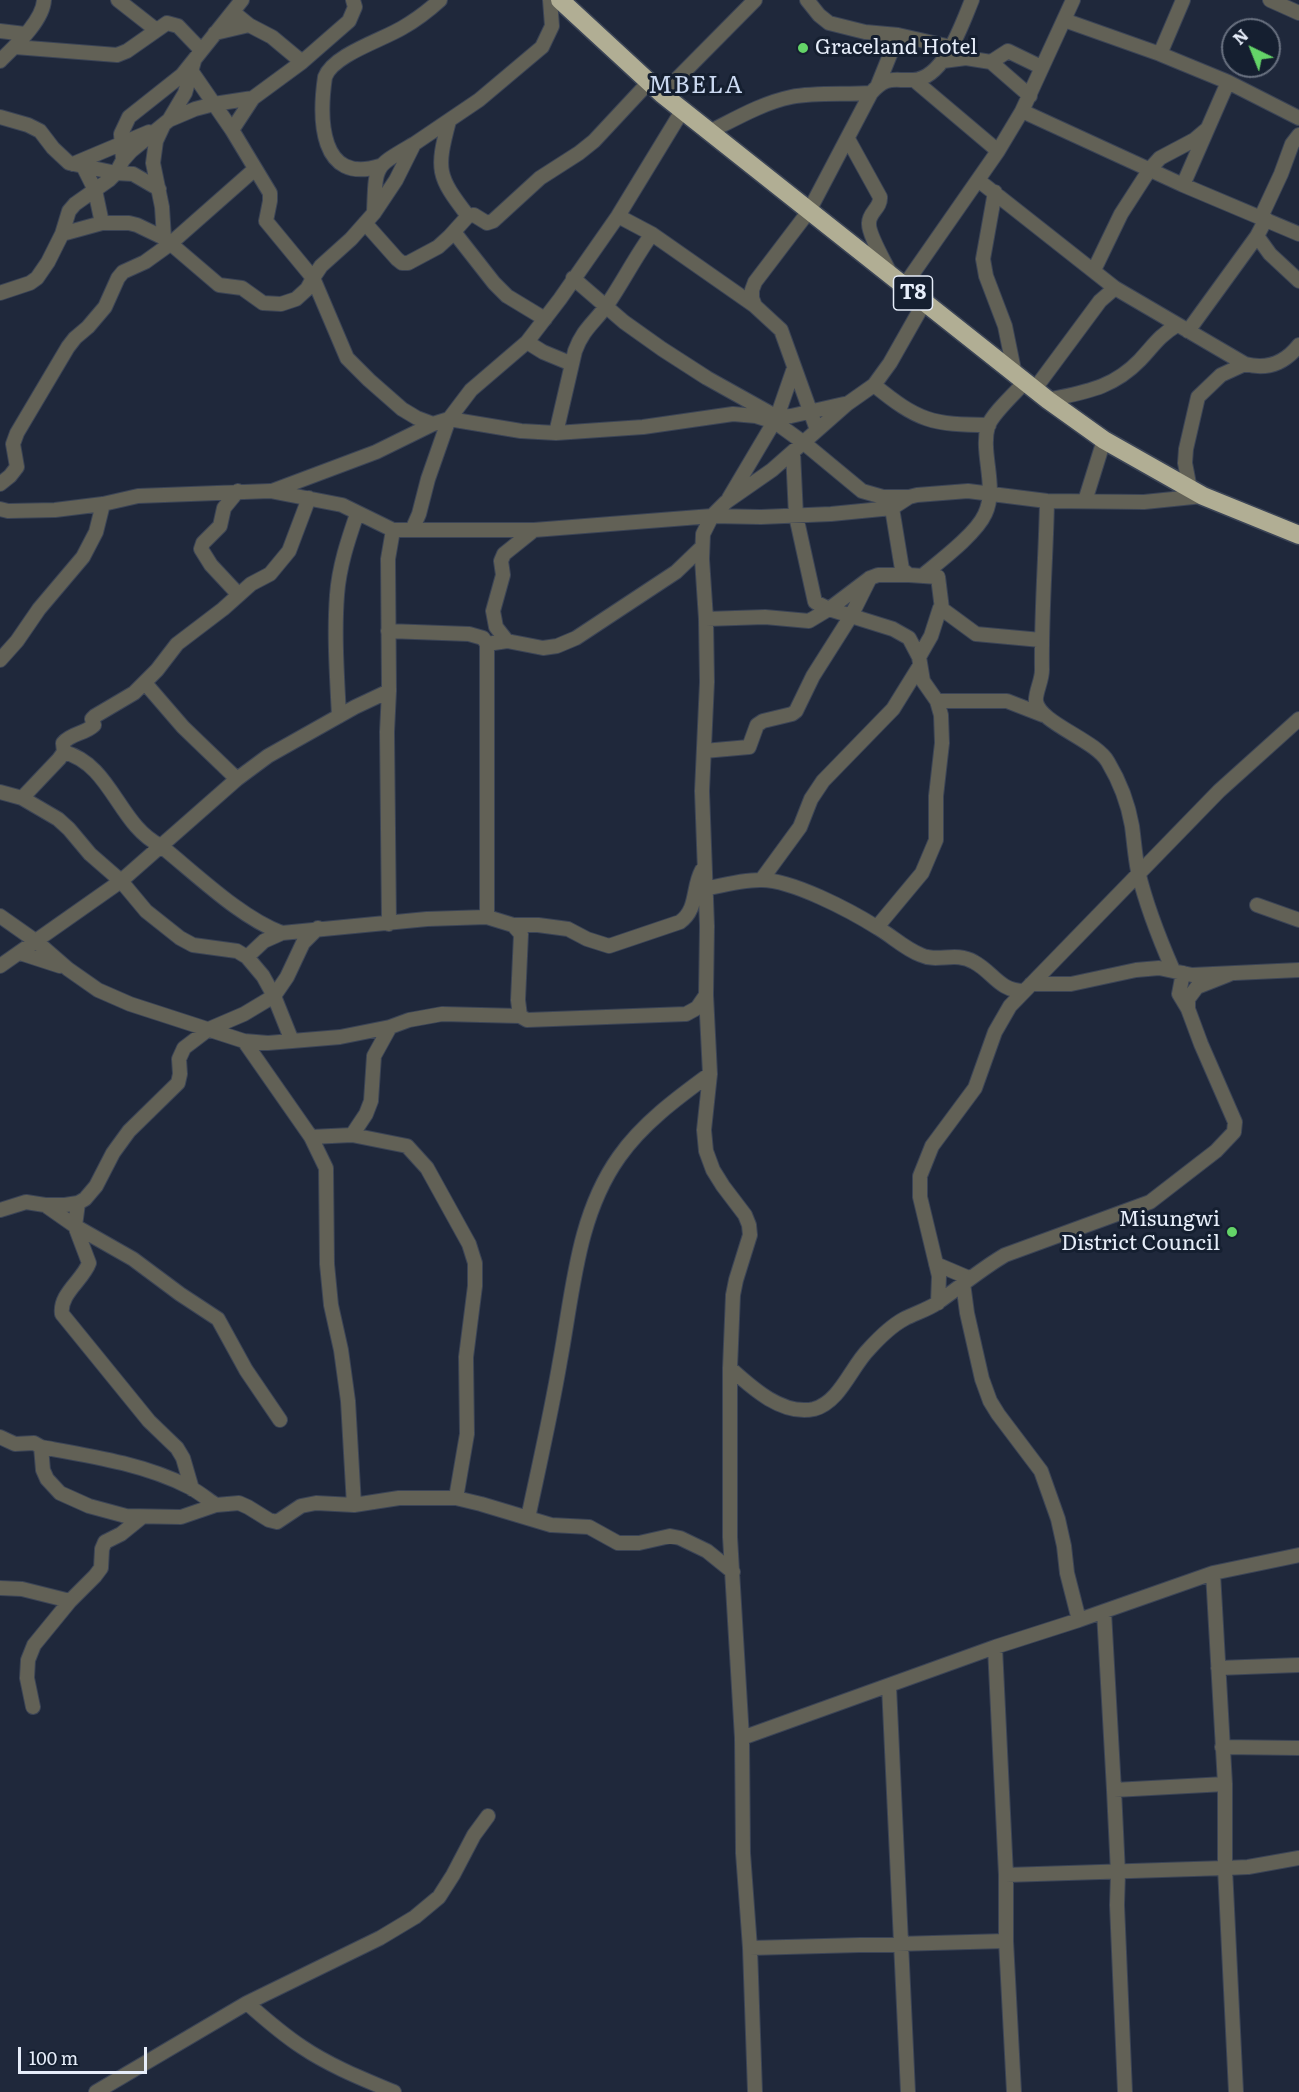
<!DOCTYPE html>
<html>
<head>
<meta charset="utf-8">
<style>
	body { margin:0 }
	#map { position:relative; width:1299px; height:2092px; overflow:hidden; background:#1f283b; font-family:Literata,serif }
	canvas { display:block }
	.north { position:absolute; left:1221px; top:18px; width:60px; height:60px; box-sizing:border-box; background:#151f30; border:2px solid #697180; border-radius:50%; rotate:317deg; font-size:16px; font-weight:700; line-height:24px; text-align:center; color:#e6edf9 }
	.north::after { content:''; display:block; margin:auto; width:21px; height:27px; background:#64d468; clip-path:polygon(50% 0,100% 100%,50% 72%,0 100%) }
	.scale { position:absolute; left:18px; top:2047px; width:129px; height:27px; box-sizing:border-box; border:3px solid #e6edf9; border-top:0; padding-left:8px; font-size:18px; line-height:21px; white-space:nowrap; color:#e6edf9; -webkit-text-stroke:4px #151f30; paint-order:stroke }
</style>
</head>
<body>
<div id="map">
<canvas width="1299" height="2092"></canvas>
<div class="north">N</div>
<div class="scale">100 m</div>
</div>
<script>
const g = document.querySelector('canvas').getContext('2d');
g.lineJoin = 'round';
function strokePath(path, color, width, dash) { g.strokeStyle = color; g.lineWidth = width; g.lineCap = dash ? 'butt' : 'round'; g.setLineDash(dash || []); g.stroke(path); }
function write(font, color, halo, rows, align = 'center') {
  g.font = font + ' Literata,serif'; g.lineWidth = 6; g.setLineDash([]); g.textBaseline = 'middle'; g.strokeStyle = halo; g.fillStyle = color; for (const [text, x, y, turn = 0] of rows) {
    g.save(); g.translate(x, y); g.rotate((+turn || 0) * Math.PI / 180); g.textAlign = isNaN(turn) ? turn : align; if (halo) g.strokeText(text, 0, 0); g.fillText(text, 0, 0); g.restore();
  }
}
const minor = new Path2D(`
	M118 0 155 29
	M807 0 819 15 829 23 865 32 898 35 951 47
	M1270 0 1299 13
	M233 12 249 25 272 37 302 62
	M1064 20 1160 54 1228 82 1299 118
	M0 31 25 34
	M215 33 249 25
	M15 47 117 55 127 51 167 23 178 26 201 50
	M1160 54 1183 0
	M0 61C14 47 43 21 44 0
	M943 61 966 58 991 62 1008 51 1041 67
	M991 62 1030 96
	M914 80 998 151
	M877 87 898 35
	M662 94 755 0
	M1022 111 1183 185 1299 234
	M0 117 28 125 40 131 53 148 69 163 116 173 133 174 159 189
	M169 120 195 109 214 104 253 98 302 62 349 21 355 7 353 0
	M449 121C436 170 437 176 468 216
	M163 126 156 141 153 163 162 207 164 238
	M232 130 253 98
	M709 132C735 119 762 103 791 97 817 92 844 95 871 93
	M848 139 880 197C881 208 869 212 869 223 868 234 885 262 890 273
	M123 160 121 134 129 117 182 75 242 0
	M73 164 149 132
	M83 166 95 190 102 223
	M380 166C319 185 319 118 325 77 333 55 382 40 402 28 416 20 429 10 440 0
	M978 180 1115 288 1245 364C1267 370 1285 363 1299 345
	M1183 185 1228 82
	M995 192 983 259 986 276 1005 326 1015 375
	M374 212C376 164 373 168 414 144
	M618 216 652 234 755 306
	M1261 217 1281 174 1292 144 1299 135
	M365 223 397 259 402 263H408L438 247 449 237 468 216 474 215 487 223 493 221 540 178 579 153 594 141 649 82
	M454 232 494 283 507 296 545 319
	M62 234 102 223H129L137 225 164 238 219 285 242 288 263 303 281 304 296 299 307 289 313 278 266 221 270 201V193L232 130 192 72
	M1257 236 1270 254 1299 281
	M1094 270 1121 214 1150 169 1160 158 1194 140 1207 129
	M573 278 624 322 662 349 707 378 777 417 791 416 844 404
	M904 286 998 151 1022 111 1073 0
	M0 293 30 283 37 278 48 262 62 234 69 211 75 204 109 180 116 173 123 160 131 151 169 120 185 93 194 61
	M1188 331 1257 236 1266 219
	M527 342 543 352 572 364
	M874 385C918 421 932 425 989 425
	M1034 390 1100 301 1115 288
	M1048 400C1084 392 1112 389 1140 360 1154 345 1159 336 1177 325
	M433 424 417 418 402 409 369 380 347 358 313 278 321 266 351 239 374 213 396 180 414 144 479 100 542 47 552 26 550 0
	M817 430 781 330 755 306 752 298V290L755 282 809 211 871 93C887 75 893 81 913 80 944 79 962 24 972 0
	M556 433 575 351C583 329 594 323 607 305 623 282 635 257 652 234
	M793 452 796 516 815 602 829 609 893 629 909 638 919 657 923 681 937 701 941 715 942 743 936 796V840L922 873 877 927
	M0 484 10 476 17 467 13 444 17 433 68 347 75 338 88 327 105 307 118 278 123 272 145 262 170 244 255 169
	M1190 489 1185 463 1186 449 1198 397 1221 375 1245 364
	M238 491 224 508 220 526 203 543 201 549 211 565 239 595
	M272 491 376 452 433 424 449 419 521 431 556 433 643 427 733 414 756 416 775 422 804 443 862 491 883 497H909
	M729 498 777 417 794 368
	M1047 501C1046 558 1041 614 1042 670 1042 681 1035 693 1036 701 1039 723 1096 740 1108 762 1120 782 1128 803 1132 826 1134 841 1135 856 1138 871 1146 905 1159 938 1173 970
	M1085 501 1104 440
	M892 508 902 569 909 575 938 577 942 609 976 634 1041 640
	M0 509 8 511 55 510 103 504 138 496 270 491 342 505 393 530H534L712 516 761 517 831 514 892 508 909 497 917 495 968 491 1047 501 1144 502 1203 496
	M412 530 419 514 428 479 449 419 471 390 527 342 560 299 618 216 682 111
	M922 576C940 561 976 534 985 514 998 487 980 453 988 426 992 414 1016 392 1024 383
	M706 619 765 617 809 621 829 609 870 578 878 575H909
	M388 631 469 634 483 638 487 644V917
	M507 641 496 627 493 611 503 575 501 561 504 554 534 530
	M487 644 507 641 543 648 557 646 576 638 676 572 702 547
	M919 657 931 636 940 608
	M0 660 17 641 39 609 83 557 96 532 103 504
	M145 683 183 727 237 779
	M937 701H1007L1043 715
	M339 716C337 676 334 635 337 595 339 567 348 540 357 514
	M704 751 749 747 757 725 763 721 792 714 796 711 813 676 851 616 870 578
	M64 752C112 765 118 825 161 846 197 875 241 918 282 933L427 919 487 917 513 925 521 934 518 1000 520 1016 527 1020 686 1014 697 1008 706 995
	M0 792 22 798 58 819 69 829 90 854 121 881 146 911 180 938 193 945 237 951 247 957 263 976 274 996 292 1041
	M22 798 59 759 64 752 63 743C71 733 85 734 94 725L92 719 95 716 134 693 157 670 177 644 223 609 251 584 270 574 289 551 309 498
	M762 879 800 827 811 799 823 781 893 709 919 667
	M705 889C723 885 742 880 760 880 791 879 851 911 878 928 892 936 905 949 921 955 938 963 955 951 974 962 993 972 999 991 1024 991
	M1257 905 1299 920
	M0 916 37 942 68 969 98 990 130 1004 244 1041 268 1043 340 1037 390 1027 409 1020 442 1014 520 1016
	M389 924 387 732 389 691 388 559 393 530
	M513 925H538L568 929 587 939 609 946 680 922C698 909 692 888 702 870
	M20 953 60 966
	M247 957 264 941 282 933
	M0 966 121 881 237 779 268 756 355 707 389 691
	M1183 973 1179 994 1188 1009
	M1031 984H1071L1136 970 1159 968 1192 975 1299 970
	M244 1041 311 1137 326 1168 327 1264 331 1305 341 1350 348 1401 354 1505
	M352 1135 366 1114 371 1101 374 1056 390 1027
	M311 1137 352 1135 407 1146 427 1168 469 1244 475 1263V1286L466 1357 467 1434 456 1498
	M78 1203 75 1226 89 1263C83 1280 59 1294 62 1314L149 1421 177 1448 183 1458 192 1489
	M45 1205 75 1226 133 1259 180 1294 218 1319 246 1370 280 1420
	M0 1210 26 1202 45 1205H65L78 1203 85 1199 96 1186 113 1153 129 1131 178 1083 180 1074 179 1059 184 1048 209 1029 244 1014 274 996 287 977 303 943 318 928
	M936 1264 969 1278
	M963 1283 967 1313 982 1379 990 1401 998 1414 1041 1471 1058 1519 1064 1546 1067 1573 1079 1620
	M938 1303 939 1276 920 1197V1176L932 1146 975 1088 995 1032 1010 1006 1219 791 1299 719
	M730 1368C751 1387 782 1416 814 1409 840 1402 851 1367 869 1349 879 1338 891 1326 904 1319 915 1313 927 1310 937 1303 960 1287 981 1269 1005 1255L1150 1202 1216 1151 1234 1132 1235 1122 1201 1044 1188 1009V999L1197 987 1230 974
	M0 1437 15 1444 34 1443 41 1447 43 1470 47 1479 60 1493 89 1506 126 1516 181 1517 216 1505 239 1503 248 1507 269 1520 277 1522 301 1506 316 1503 354 1505 399 1498H456L481 1504 551 1525 589 1527 618 1543H639L670 1536 680 1538 707 1551 733 1572
	M41 1447C91 1456 144 1464 189 1487 199 1492 207 1499 216 1505
	M528 1518C539 1466 551 1414 560 1361 573 1292 577 1216 619 1157 642 1124 677 1098 710 1074
	M1213 1573 1225 1784V1868L1236 2092
	M0 1588 22 1589 70 1601
	M1104 1612 1114 1790 1118 1873 1117 1905 1125 2092
	M995 1647 1006 1875V1941L1014 2092
	M1218 1668 1299 1665
	M889 1686 908 2092
	M33 1707 27 1678 28 1660 34 1645 70 1601 95 1576 101 1568 102 1549 105 1542 121 1534 142 1517
	M742 1738 995 1647 1079 1620 1213 1573 1299 1555
	M1222 1747 1299 1748
	M1114 1790 1225 1784
	M1006 1875 1225 1868 1248 1867 1299 1858
	M750 1948 1006 1941
	M247 2003C265 2019 282 2034 302 2047 330 2066 363 2079 394 2092
	M96 2092 247 2003 380 1938 415 1917 439 1897 453 1875 474 1835 488 1816
	M755 2092 750 1948 743 1853 742 1738 730 1537V1368L733 1295 736 1280 750 1235 749 1225 745 1215 723 1186 713 1170 706 1151 704 1130 710 1074 706 995 707 926 702 791 707 682 706 619 702 559 703 534 712 516 726 502 772 470 847 404 874 385 890 363 924 303`);
const highway = new Path2D(`
	M560 0 662 94 1048 400 1104 440 1203 496 1299 535`);
const markers = [
	[803,48,6,"#64d468"],
	[1232,1232,6,"#64d468"]
];
const shields = [
	[913,293,39]
];
const shieldNames = [
	["T8",913,293]
];
const poiNames = [
	["Graceland Hotel",815,48],
	["Misungwi",1220,1220,"right"],
	["District Council",1220,1244,"right"]
];
const quarterNames = [
	["MBELA",696,86]
];
strokePath(minor, '#3b4456', 16);
strokePath(highway, '#3b4456', 21);
strokePath(minor, '#626156', 14);
strokePath(highway, '#b1ae94', 18);
for (const [x, y, r, color] of markers) { const dot = new Path2D(); dot.arc(x, y, r, 0, 2 * Math.PI); g.fillStyle = color; g.fill(dot); strokePath(dot, '#151f30', 2); }
for (const [x, y, w] of shields) { const box = new Path2D(); box.roundRect(x - w / 2, y - 17, w, 34, 4.5); g.fillStyle = '#151f30'; g.fill(box); strokePath(box, '#e6edf9', 1.5); }
write('bold 20px', '#e6edf9', null, shieldNames);
write('21px', '#e6edf9', '#151f30', poiNames, 'left');
g.letterSpacing = '1.5px';
write('24px', '#cad8f0', '#151f30', quarterNames);
g.letterSpacing = '0px';
</script>
</body>
</html>
